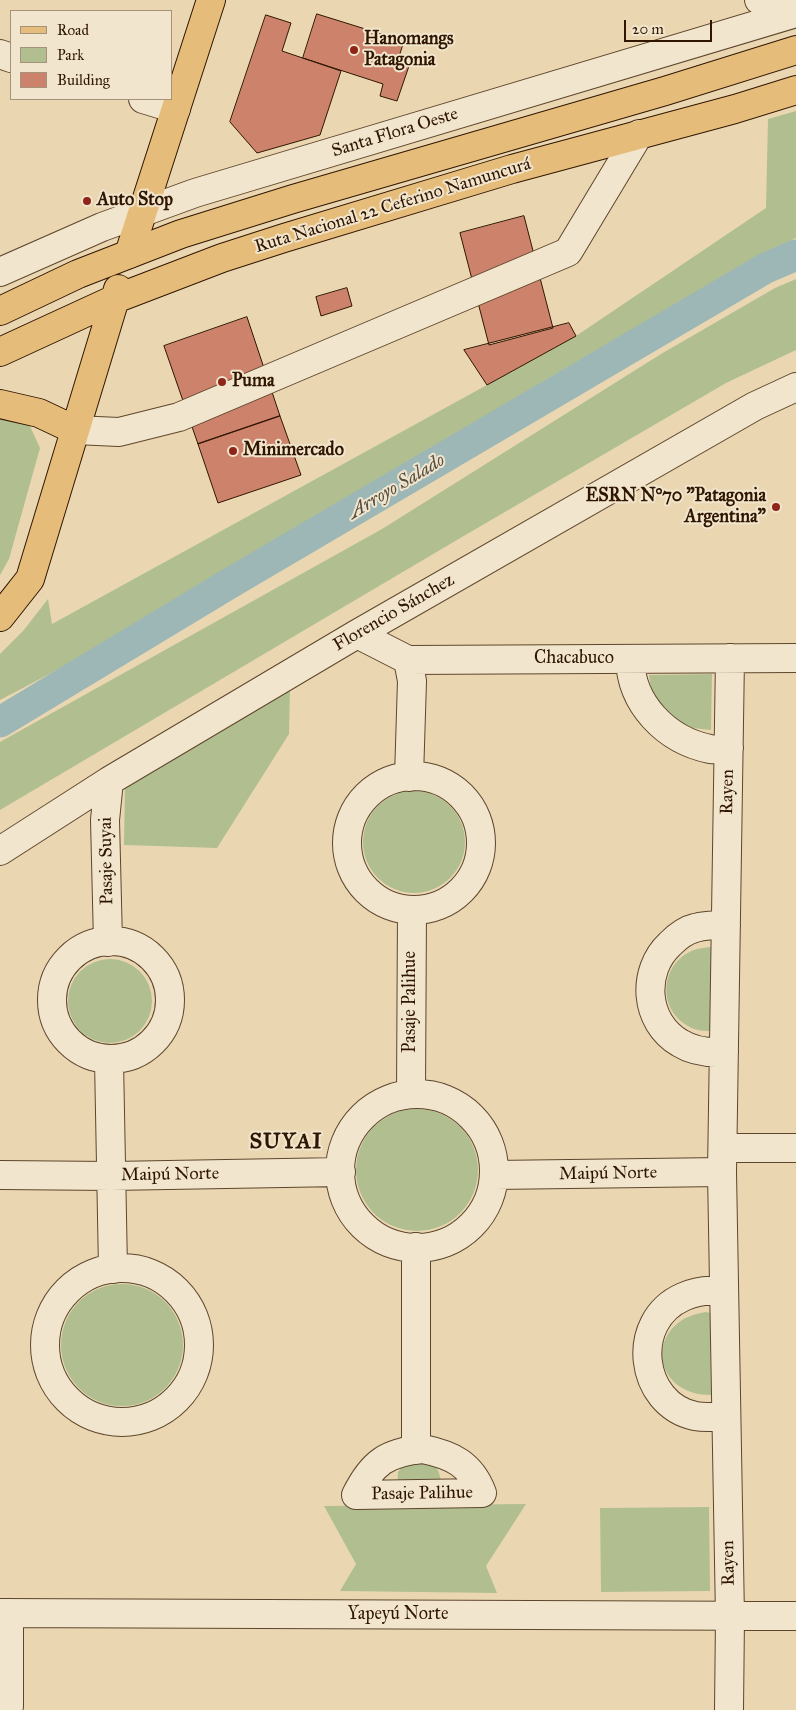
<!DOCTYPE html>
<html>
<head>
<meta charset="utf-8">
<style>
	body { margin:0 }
	#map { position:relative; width:796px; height:1710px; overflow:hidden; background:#ead7b2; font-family:"IM FELL Great Primer",serif }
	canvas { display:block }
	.legend { position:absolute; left:10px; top:10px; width:162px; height:90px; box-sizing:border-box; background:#f1e5cd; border:1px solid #a4927b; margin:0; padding:6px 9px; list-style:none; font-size:15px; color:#301600 }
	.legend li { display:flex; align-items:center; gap:10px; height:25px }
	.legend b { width:25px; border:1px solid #a4927b }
	.scale { position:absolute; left:624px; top:20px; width:88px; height:22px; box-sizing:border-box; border:2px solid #301600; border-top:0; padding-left:6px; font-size:15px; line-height:18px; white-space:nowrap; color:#301600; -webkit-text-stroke:4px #f1e5cd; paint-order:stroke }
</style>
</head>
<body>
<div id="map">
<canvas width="796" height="1710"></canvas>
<ul class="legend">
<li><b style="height:6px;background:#e5bc79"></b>Road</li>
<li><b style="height:14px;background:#b1bf90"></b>Park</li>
<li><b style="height:14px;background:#cc826b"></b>Building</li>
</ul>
<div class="scale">20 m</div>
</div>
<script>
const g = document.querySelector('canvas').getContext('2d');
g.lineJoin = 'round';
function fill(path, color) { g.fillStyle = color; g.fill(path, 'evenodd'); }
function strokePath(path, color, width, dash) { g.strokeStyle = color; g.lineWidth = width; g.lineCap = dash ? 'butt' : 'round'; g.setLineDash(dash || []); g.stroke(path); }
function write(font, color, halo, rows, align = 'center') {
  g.font = font + ' "IM FELL Great Primer",serif'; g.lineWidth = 4; g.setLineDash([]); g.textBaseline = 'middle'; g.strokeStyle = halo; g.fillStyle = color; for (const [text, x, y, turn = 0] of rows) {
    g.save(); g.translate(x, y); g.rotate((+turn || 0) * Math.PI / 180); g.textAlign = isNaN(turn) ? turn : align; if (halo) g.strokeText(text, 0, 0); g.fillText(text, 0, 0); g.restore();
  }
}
const green = new Path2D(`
	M796 111V238L765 253 549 378 122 636 0 700V654L23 631 48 599 52 624 576 336 766 208 768 119Z
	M796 279V350L726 383 462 537 0 810V742L382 529 661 354 775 288Z
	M0 416 29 424 40 448 9 559 0 575Z
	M712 674 711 730 693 728 677 722 655 699 650 683 649 675Z
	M290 688 289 734 217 848 124 845 125 784Z
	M363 842a51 51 0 1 1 102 0a51 51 0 1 1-102 0Z
	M710 947 713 948 714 1031C705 1031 696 1031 688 1026 656 1008 661 962 694 950 699 948 705 948 710 947Z
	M68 1001a42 42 0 1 1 84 0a42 42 0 1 1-84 0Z
	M356 1170a61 61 0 1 1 122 0a61 61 0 1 1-122 0Z
	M61 1345a61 61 0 1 1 122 0a61 61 0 1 1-122 0Z
	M706 1312 710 1313 711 1395C649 1395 645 1320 706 1312Z
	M406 1462H432C440 1470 441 1478 441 1490H397L398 1472Z
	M526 1504 486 1566 497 1593 340 1591 356 1564 324 1506Z
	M709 1507 710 1591 601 1592 600 1508Z`);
const canal = new Path2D(`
	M0 722 232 582 766 268 796 255`);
const building = new Path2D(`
	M317 14 404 41 397 63 409 66 397 101 380 96 383 84 303 58Z
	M266 15 291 23 282 51 341 71 320 135 257 153 230 122Z
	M524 216 553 328 489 345 460 233Z
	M347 288 352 306 321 316 316 297Z
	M247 317 280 416 198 444 164 346Z
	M569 323 576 336 487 385 464 350Z
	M280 416 301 475 218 503 198 444Z`);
const minor = new Path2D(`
	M759 0 796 12
	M0 54 11 58
	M143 99 176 109
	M0 272 102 227 195 193 796 13
	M75 430 119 432 179 417 568 252 639 134
	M357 634 408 660 796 658
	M630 659C631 704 666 740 710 749 716 750 723 749 729 748
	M408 660 412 681 409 777
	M347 843a67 67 0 1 1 134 0a67 67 0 1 1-134 0Z
	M0 851 109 781 357 634 755 406 796 387
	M52 1000a59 59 0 1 1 118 0a59 59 0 1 1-118 0Z
	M108 942 105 820 109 781
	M724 1052C709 1053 693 1051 680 1043 644 1022 641 971 670 944 677 937 686 930 695 928 705 925 717 925 726 925
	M109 1060 113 1269
	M411 1094 412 910
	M340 1171a77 77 0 1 1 154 0a77 77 0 1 1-154 0Z
	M723 1148H796
	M0 1175 111 1176 341 1172
	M494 1175 722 1172
	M416 1247V1450
	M45 1345a77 77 0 1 1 154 0a77 77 0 1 1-154 0Z
	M724 1292C709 1289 696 1291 683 1297 629 1321 639 1404 695 1416 705 1418 716 1417 726 1416
	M423 1449C452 1455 471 1464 482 1493L356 1495C372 1463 387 1452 423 1449Z
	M0 1613 796 1616
	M9 1613V1706
	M729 1710 730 1617 722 1172 730 658`);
const major = new Path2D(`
	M129 254 211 0`);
const highway = new Path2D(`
	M0 311 78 274 181 234 293 199 665 91 796 50
	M0 352 115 299 222 258 284 238 512 169 735 109 796 90
	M0 404 39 413 75 430
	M0 617 30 579 118 289`);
const markers = [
	[354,50,5,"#8f2418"],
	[87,201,5,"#8f2418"],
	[222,382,5,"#8f2418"],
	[233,451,5,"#8f2418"],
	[776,507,5,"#8f2418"]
];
const poiNames = [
	["Hanomangs",364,40],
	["Patagonia",364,61],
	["Auto Stop",97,201],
	["Puma",232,382],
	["Minimercado",243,451],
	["ESRN N°70 \"Patagonia",766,497,"right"],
	["Argentina\"",766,518,"right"]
];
const streetNames = [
	["Santa Flora Oeste",395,133,-17],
	["Ruta Nacional 22 Ceferino Namuncurá",393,206,-17],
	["Florencio Sánchez",394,613,-30],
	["Chacabuco",574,659],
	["Rayen",728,792,-89],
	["Pasaje Suyai",107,861,-91],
	["Pasaje Palihue",411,1002,-90],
	["Maipú Norte",608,1174,-1],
	["Maipú Norte",170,1175,-1],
	["Pasaje Palihue",422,1494,-1],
	["Rayen",729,1563,-91],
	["Yapeyú Norte",398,1615]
];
const waterNames = [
	["Arroyo Salado",397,487,-31]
];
const districtNames = [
	["SUYAI",286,1143]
];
fill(green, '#b1bf90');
strokePath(canal, '#9cb7b6', 31);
fill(building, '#cc826b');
strokePath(building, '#301600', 1);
strokePath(minor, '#5e462c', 30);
strokePath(major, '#301600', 30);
strokePath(highway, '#301600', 30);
strokePath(minor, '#f1e5cd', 28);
strokePath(major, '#e5bc79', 28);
strokePath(highway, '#e5bc79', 28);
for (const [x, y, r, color] of markers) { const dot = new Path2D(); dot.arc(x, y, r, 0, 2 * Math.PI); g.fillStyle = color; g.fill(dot); strokePath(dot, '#f1e5cd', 2); }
write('bold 18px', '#301600', '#f1e5cd', poiNames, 'left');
write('18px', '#301600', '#f1e5cd', streetNames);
write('italic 19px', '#564e40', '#f1e5cd', waterNames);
g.letterSpacing = '1px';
write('bold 22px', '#301600', '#f1e5cd', districtNames);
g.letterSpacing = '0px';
</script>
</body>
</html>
